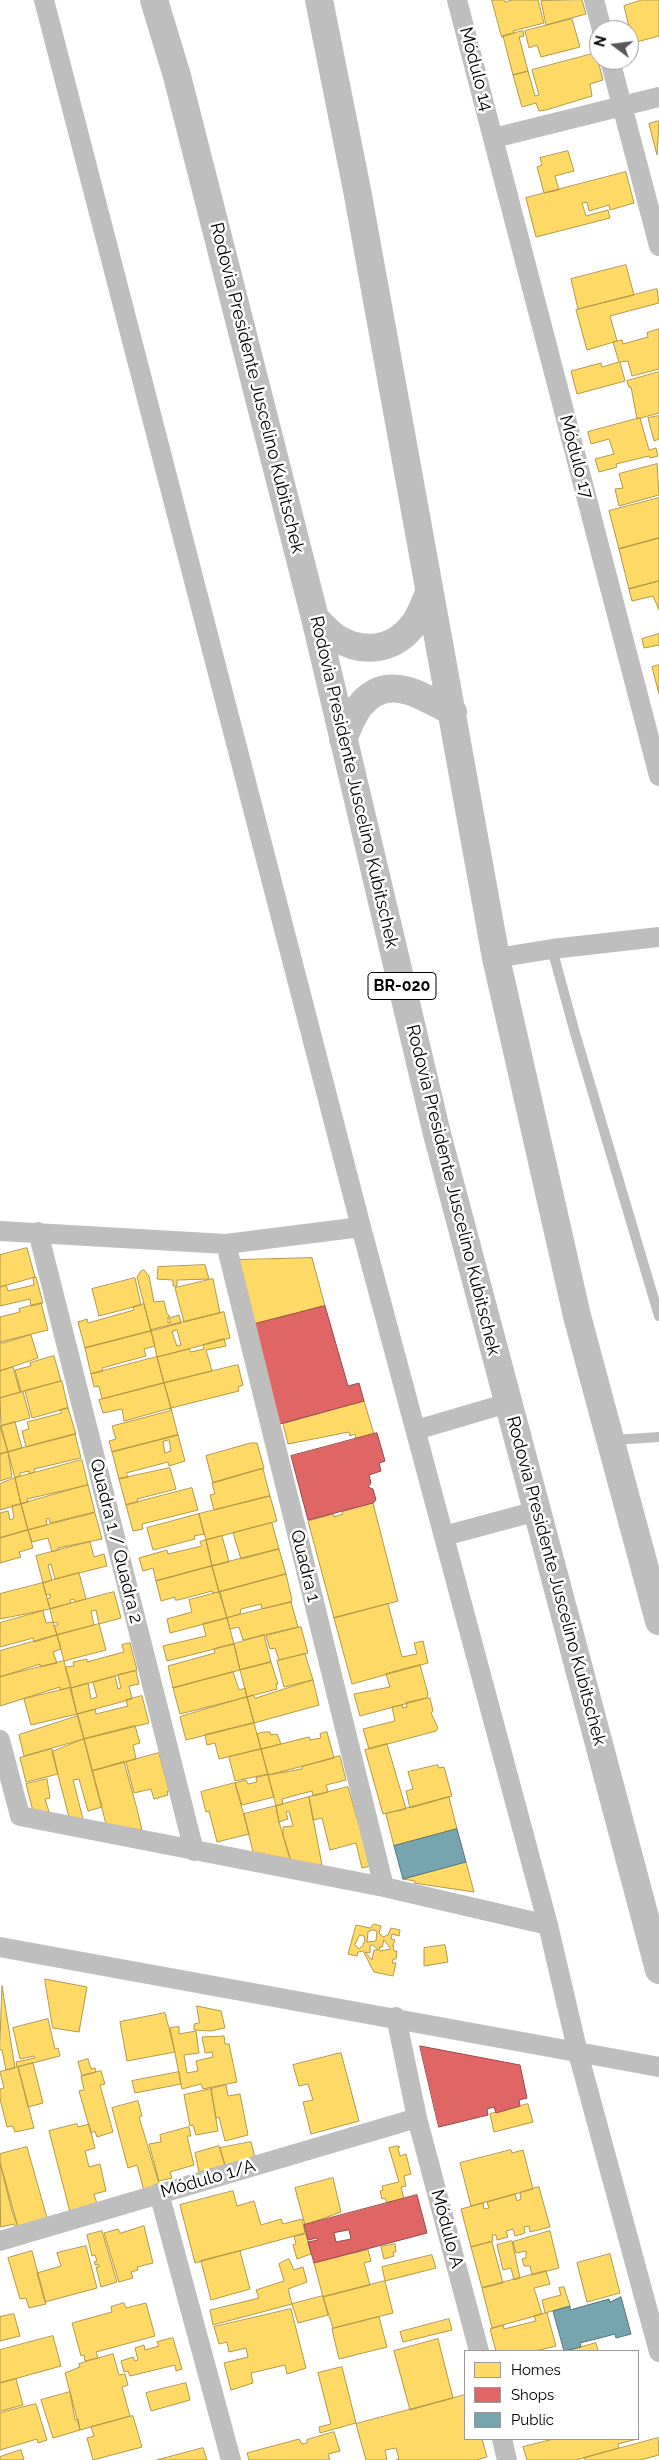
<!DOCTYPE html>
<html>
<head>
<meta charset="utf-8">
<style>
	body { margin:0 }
	#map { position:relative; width:659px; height:2460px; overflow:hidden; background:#fff; font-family:Raleway,sans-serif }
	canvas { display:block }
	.legend { position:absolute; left:464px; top:2350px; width:175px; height:90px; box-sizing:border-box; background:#fff; border:1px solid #999; margin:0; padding:6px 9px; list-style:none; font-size:15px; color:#000 }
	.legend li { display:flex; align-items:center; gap:10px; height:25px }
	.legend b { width:25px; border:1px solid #999 }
	.north { position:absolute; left:589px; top:20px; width:50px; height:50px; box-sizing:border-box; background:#fff; border:1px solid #999; border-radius:50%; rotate:285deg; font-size:14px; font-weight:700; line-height:20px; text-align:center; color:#000 }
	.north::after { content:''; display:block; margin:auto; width:18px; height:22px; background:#595959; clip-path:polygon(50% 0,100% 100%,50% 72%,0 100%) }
</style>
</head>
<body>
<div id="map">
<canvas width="659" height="2460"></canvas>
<ul class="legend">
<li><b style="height:14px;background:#ffd966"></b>Homes</li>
<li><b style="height:14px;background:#e06666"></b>Shops</li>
<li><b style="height:14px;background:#76a5af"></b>Public</li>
</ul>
<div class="north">N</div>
</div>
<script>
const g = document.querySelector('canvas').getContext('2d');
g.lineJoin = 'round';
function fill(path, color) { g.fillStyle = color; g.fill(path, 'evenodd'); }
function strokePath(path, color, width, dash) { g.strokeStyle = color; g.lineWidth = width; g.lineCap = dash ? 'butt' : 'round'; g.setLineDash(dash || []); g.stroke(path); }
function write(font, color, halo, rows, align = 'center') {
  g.font = font + ' Raleway,sans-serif'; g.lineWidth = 5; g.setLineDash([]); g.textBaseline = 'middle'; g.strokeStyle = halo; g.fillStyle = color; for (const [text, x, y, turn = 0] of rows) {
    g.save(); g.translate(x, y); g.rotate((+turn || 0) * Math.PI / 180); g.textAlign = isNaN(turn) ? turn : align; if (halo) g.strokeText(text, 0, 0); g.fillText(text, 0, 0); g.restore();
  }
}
const homes = new Path2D(`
	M492 0H504L505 2 512 0H538L544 23 513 31 514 33 502 37Z
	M582 0 586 14 546 25 541 1Z
	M642 0H659V36L629 44V35H631L624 6Z
	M572 19 580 47 541 57 537 45 529 48 525 31Z
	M523 31 524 36 519 37 528 71 513 75 503 36Z
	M596 53 603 80 590 84 592 96 546 110 539 111 536 103 522 107 513 75 528 71 535 96 539 95 532 70Z
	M657 121H659L657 155 649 124Z
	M568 151 574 171 555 176 559 190 544 193 537 167 542 165 540 158Z
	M626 172 634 203 610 210 609 205 589 211 587 202 582 203 586 216 608 210 610 218 536 237 526 198Z
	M626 265 634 295 578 309 571 279Z
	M657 289 659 303 610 316 617 341 587 350 576 310Z
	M659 329V369L632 376 628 361 620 362 625 381 577 394 571 371 601 363 602 367 619 362 613 342 622 340 623 344 648 337 647 333Z
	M659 372V413L637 419 631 387H629L627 381Z
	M659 416V439L654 441 648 418Z
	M640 418 649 450 656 448 658 456 650 458 649 456 616 464 617 467 599 472 595 459 614 454 609 439 591 444 588 432Z
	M657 464 659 495 619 506 615 489 623 488 619 474Z
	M659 498V538L619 549 609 511Z
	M659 538V581L629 589 619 549Z
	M659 581V610L653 596 632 601 629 589Z
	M659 634V645L644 648 642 639Z
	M659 665V694L652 667Z
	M27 1248 35 1277 0 1287V1255Z
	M312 1258 325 1306 255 1324 238 1260Z
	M205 1265 209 1279 177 1280V1286H173V1280L157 1279 158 1267Z
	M144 1270 149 1276 154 1302 164 1301 167 1314 170 1316 168 1317V1323L171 1322 169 1318 179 1315 181 1323 151 1331 137 1277 141 1271Z
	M36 1277 43 1303 31 1306 30 1299 0 1306V1287L6 1285 8 1291 34 1285 33 1278Z
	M135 1278 141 1305 99 1316 92 1289Z
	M213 1279 220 1313 184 1322 175 1288Z
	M41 1303 48 1330 0 1342V1317L20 1312 19 1309Z
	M144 1304 151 1331 85 1348 78 1322 87 1319 88 1323 134 1310 133 1307Z
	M224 1312 230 1338 157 1357 151 1330ZM177 1330 181 1345 177 1346 172 1332Z
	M151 1331 155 1346 144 1349 146 1356 102 1368 103 1371 91 1374 85 1348Z
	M31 1335 38 1358 0 1371V1342L2 1343Z
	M224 1339 226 1346 206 1350 212 1371 164 1383 157 1357 189 1349 191 1352 204 1349 203 1345Z
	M54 1356 61 1381 21 1392 15 1370 31 1366 30 1363Z
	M157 1357 164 1383 102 1399 99 1386 94 1387 91 1374Z
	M238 1365 243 1385 238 1387 239 1391 171 1408 164 1383Z
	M13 1367 20 1392 0 1398V1371Z
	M62 1381 68 1408 32 1418 25 1391Z
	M164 1383 171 1408 124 1421 122 1409 103 1413 99 1400Z
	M23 1392 30 1418 1 1426 0 1398Z
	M364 1401 374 1434 356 1439 355 1434 350 1436 349 1432 288 1444 283 1424Z
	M68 1408 76 1434 26 1447 22 1431 29 1429 27 1422 62 1413 60 1410Z
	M171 1408 178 1435 112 1452 109 1441 116 1439 112 1426 169 1411Z
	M15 1422 22 1448 8 1452 1 1426Z
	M0 1426 8 1452 0 1454Z
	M75 1434 81 1458 34 1469 35 1472 29 1474V1471L20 1473V1476L15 1478 8 1452Z
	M178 1435 185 1461 169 1466 168 1462 126 1473 128 1477 119 1479 112 1452ZM169 1440 171 1451 165 1453 163 1442Z
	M251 1443H257L264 1468 213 1483 206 1456Z
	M8 1452 12 1477 0 1481V1454Z
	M82 1460 88 1485 27 1499 28 1502 21 1504 15 1478Z
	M170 1468 176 1489 137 1499 138 1502 126 1505 119 1479Z
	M260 1469H263L270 1496 214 1510 210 1495 215 1494 212 1483Z
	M15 1478 21 1504 0 1510V1484Z
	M88 1485 95 1512 50 1523 49 1518 46 1519 47 1525 28 1530 21 1504Z
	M192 1488 198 1510 142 1524 143 1529 133 1531 126 1505Z
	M270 1496 277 1521 206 1540 199 1514Z
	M373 1503 398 1601 334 1618 308 1521 333 1514 334 1517 343 1514 342 1512Z
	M21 1504 28 1530 0 1538V1513L8 1511 10 1520 14 1518 12 1506Z
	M95 1513 102 1539 58 1548V1550L52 1552 48 1538 32 1542 28 1530Z
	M199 1514 204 1534 194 1536 195 1539 153 1550 147 1528Z
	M272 1523 279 1549 241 1559 233 1533Z
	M28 1530 33 1548 19 1552 21 1557 0 1563V1538Z
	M222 1536 229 1562 212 1566 206 1540Z
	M206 1540 212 1566 156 1581 153 1568 143 1571 139 1558 167 1550 168 1554 202 1546 200 1542Z
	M90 1542 94 1557 104 1554 107 1566 55 1579 51 1564 48 1565 52 1580 43 1583 36 1556Z
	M279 1549 286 1574 219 1592 212 1566Z
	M212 1566 219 1592 213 1593 212 1591 178 1600H175V1597L161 1601 156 1581Z
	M79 1573 86 1599 75 1602 74 1599 70 1600 71 1603 50 1609 47 1599 50 1598V1594L46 1595 43 1583Z
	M286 1574 292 1600 291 1602 262 1609 261 1604 241 1609 240 1614 227 1618 219 1592Z
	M43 1583 50 1609 0 1619V1594Z
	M114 1592 121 1618 99 1624 96 1610 91 1611 94 1625 57 1635 54 1626 58 1625 57 1622 53 1623 50 1609Z
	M220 1592 227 1618 170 1633 167 1619 192 1612 189 1600Z
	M291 1602 298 1627 243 1640 239 1627 230 1629 227 1618Z
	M388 1604 402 1657 417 1654 414 1643 423 1641 428 1663 352 1684 334 1618Z
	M43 1611 46 1623 53 1622 57 1635 34 1642 33 1638 0 1647V1623Z
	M227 1618 234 1644 167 1661 163 1646 206 1636 203 1624Z
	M99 1624 106 1650 64 1661 57 1635Z
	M301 1627 308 1653 279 1660 275 1648 270 1649 266 1636Z
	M57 1635 61 1649 53 1652 57 1663 40 1667V1664L0 1677V1651Z
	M264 1635 271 1662 240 1670 234 1644Z
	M130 1643 137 1670 71 1688 65 1667 74 1666 73 1662 87 1659V1662L124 1652 122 1645Z
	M234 1644 240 1670 173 1688 168 1666 215 1653 214 1649Z
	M305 1654 313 1680 284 1687 277 1661Z
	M64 1661 71 1687 60 1690V1687L0 1706V1677Z
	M271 1662 278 1684H276L277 1689 247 1697 240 1670Z
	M420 1665 428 1694 427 1698 360 1716 354 1694 390 1687 386 1674Z
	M136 1671 139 1684 129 1686 132 1699 77 1714 71 1688 88 1683 91 1699 97 1697 93 1682 115 1676 118 1689 121 1688 118 1675Z
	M233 1672 239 1690 245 1688 247 1697 180 1714 173 1688Z
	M313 1680 319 1705 254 1723 247 1697 253 1695 255 1698Z
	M70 1688 77 1714 31 1725 24 1699Z
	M142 1696 149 1723 84 1739 77 1714 95 1709 96 1714 128 1706 126 1700Z
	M247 1697 254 1723 186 1740 180 1717Z
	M427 1698H430L433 1711 431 1713 438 1728 436 1731 369 1749 363 1729 395 1721 392 1707 402 1705 403 1708 407 1707 406 1703Z
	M78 1716 84 1739 24 1756 19 1735Z
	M254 1723 261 1749 219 1759 215 1743 207 1745 205 1735Z
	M135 1726 140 1743 133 1745 136 1759 92 1771 84 1739Z
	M264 1732H270L271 1735 277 1734 281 1744 261 1749 257 1734Z
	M327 1732 334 1758 268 1775 261 1749 309 1737 310 1740 321 1738 320 1734Z
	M84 1739 102 1807 88 1811 79 1779 73 1780 83 1819 69 1817 52 1752Z
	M387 1744 406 1809 383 1814 365 1750Z
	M52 1749 58 1774 26 1782 20 1758Z
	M261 1749 268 1774 235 1781 229 1757Z
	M159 1753 169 1791H167L168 1795 154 1799 151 1789 134 1793 126 1762Z
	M340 1756 346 1780 326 1785 328 1792 313 1796 312 1791 293 1796 282 1799 283 1804 276 1806 268 1775 302 1769V1767Z
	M124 1762 137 1809 142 1830 106 1824 92 1771Z
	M438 1765 439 1768 444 1767 452 1796 410 1808 406 1791 413 1789 408 1772Z
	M268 1775 274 1797 242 1805 235 1783 246 1780 248 1784 257 1782 256 1778Z
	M47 1779 50 1798 45 1799 49 1812 33 1811 26 1784Z
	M235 1783 249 1834 217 1842 209 1811 206 1812 201 1792Z
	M348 1787 364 1842 371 1866 362 1868 356 1843 330 1850 322 1818 313 1820 309 1797Z
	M309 1797 322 1865 291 1861 283 1835V1827L293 1826 289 1811 286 1812 288 1819 279 1822 276 1806Z
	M449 1797 457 1829 394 1846 386 1814Z
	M276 1806 279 1822 290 1859 253 1852 244 1814Z
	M466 1862 474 1892 414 1883 415 1881 403 1879Z
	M374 1924 381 1926 379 1933 383 1937 388 1935 391 1928 400 1930 399 1936 392 1934 391 1939 395 1940 393 1945 394 1951H397L396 1959H393L392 1963H396L393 1976 374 1972 363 1951 358 1952 357 1956 348 1954 356 1925 370 1928ZM373 1930 377 1931 376 1941 367 1942 368 1932ZM360 1935 364 1936 365 1940 363 1945 359 1949 355 1945ZM384 1940 391 1949 380 1951 379 1947H382ZM373 1945 378 1950H374L372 1960 365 1952 370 1953V1946Z
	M445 1945 448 1962 424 1966V1948Z
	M45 1979 87 1987 79 2032 53 2028Z
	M2 1986 15 2068 6 2070 2 2050H0Z
	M197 2006 221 2011 225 2028 211 2031 194 2030V2024L199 2023Z
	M165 2013 175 2052 127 2061 120 2022Z
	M48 2019 55 2049 58 2048 60 2056 17 2067 16 2062 35 2058 34 2056 20 2059 13 2028Z
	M179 2027V2034L196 2031 199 2053 184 2055 187 2073 198 2071 196 2061 213 2057 212 2052 205 2053 202 2037 224 2036 225 2044H229L237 2082 203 2089 201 2084 182 2089 170 2028Z
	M341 2053 359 2121 311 2134 303 2102 313 2100 308 2084 299 2086 293 2065Z
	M88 2059 91 2069 95 2068 96 2072 82 2076 78 2062Z
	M33 2063 43 2103 28 2107 18 2067Z
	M18 2067 34 2128 15 2132 13 2126 7 2127 0 2099V2089L4 2088 0 2072Z
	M101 2071 105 2084 100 2085 113 2132 97 2137 95 2131 91 2133 79 2091 84 2090 81 2076Z
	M179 2072 181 2084 135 2093 132 2081Z
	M226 2085 228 2096 240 2094 248 2135 225 2141 219 2117 216 2118 211 2089Z
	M211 2089 218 2131 196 2135 193 2125 190 2126 184 2095Z
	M138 2101 142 2116 139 2117 160 2187 144 2191 137 2165 128 2168 112 2108Z
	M528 2104 533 2122 494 2132 490 2114Z
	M77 2124 78 2127 89 2124 95 2148 85 2151 89 2167 100 2164 106 2191 94 2194 97 2204 70 2212 49 2131Z
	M189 2127 191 2136H187L194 2165 170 2172 172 2178 159 2181 149 2144 161 2142 160 2135Z
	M251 2142 255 2158 225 2166 220 2148Z
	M219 2146 225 2165 199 2172 195 2153Z
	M398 2146 400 2147 398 2148 400 2156 406 2154 411 2174 404 2176 406 2186 401 2187 404 2199 387 2203 385 2198 382 2199 380 2191 383 2190 382 2186 399 2182 389 2148Z
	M27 2147 47 2218 18 2227 0 2163V2154Z
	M511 2150 512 2153 523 2150 533 2189 471 2206 460 2163Z
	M0 2163 12 2211 18 2227H15L14 2224 1 2227Z
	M333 2178 341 2212 305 2225 295 2188Z
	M539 2187 550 2227 530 2232 529 2226 524 2227 525 2233 515 2236 513 2229 506 2231 508 2237 497 2240 496 2235H492L493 2241 471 2247 461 2209 483 2203 484 2209 489 2208 487 2202 515 2194 517 2201 521 2199 520 2193Z
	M233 2191 237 2206 254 2201 261 2225 281 2219 283 2224 302 2219 305 2233 195 2263 180 2205Z
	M144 2226 153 2263 137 2267 138 2270 131 2272 133 2278 119 2282 104 2233 118 2229 120 2233Z
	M102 2231 117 2282 101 2287 96 2267H99L98 2264 95 2265 94 2262 97 2261 95 2255 92 2256 87 2235Z
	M550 2231 559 2268 532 2275 530 2266H524L522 2259 526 2258V2251L516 2253 513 2242Z
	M306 2234 311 2254 297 2259 293 2245 296 2244 294 2237Z
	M512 2241 520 2278 514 2280 511 2268 503 2270 497 2245Z
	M492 2242 503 2283 482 2288 471 2247Z
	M395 2244 396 2252H393L394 2256 384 2259 381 2247Z
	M86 2246 97 2288 45 2302 37 2273 61 2266 57 2253Z
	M368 2250 371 2261 364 2263 370 2285 323 2297 314 2263Z
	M32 2251 46 2304 29 2308 26 2298 20 2299 8 2258Z
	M240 2251 250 2289 211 2300 201 2261Z
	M610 2254 620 2293 587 2302 577 2263Z
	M432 2255 436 2268 385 2281 382 2267Z
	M289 2259 294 2270 303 2267 307 2282 288 2289 292 2304 213 2325 210 2310 259 2298 256 2290 284 2281 279 2264Z
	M546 2271 550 2284 534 2288 542 2314 492 2328 482 2288Z
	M385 2281 393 2313 333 2328 323 2297Z
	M564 2287 570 2306 545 2313 542 2300 561 2295 559 2288Z
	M323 2296 328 2315 298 2323 292 2304Z
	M124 2303 126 2308 146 2303 155 2336 96 2352 98 2358 85 2361 84 2355 81 2356 72 2323 112 2312 111 2307Z
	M291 2309 306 2368 287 2374 285 2365 251 2373 253 2383 231 2390 224 2363 248 2357 246 2348 229 2352 227 2342 219 2344 214 2327Z
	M547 2313 556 2346 536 2351H496L490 2329 503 2325 504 2329 536 2321 534 2316Z
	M14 2314 20 2336 0 2341V2317Z
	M379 2317 387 2347 339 2359 332 2329Z
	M449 2319 452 2330 403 2342 400 2332Z
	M53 2336 61 2366 0 2383V2350Z
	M173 2338 182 2369 176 2371 175 2365 130 2376 128 2371 124 2372 121 2361 133 2357 135 2361 138 2360 135 2348 144 2345 145 2350 159 2346 157 2342Z
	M438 2339 453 2398 410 2410 394 2351Z
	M596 2343 598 2351H566Z
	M113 2354 119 2375 125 2374 128 2385 122 2387 130 2416 80 2430 65 2373 80 2367 79 2364Z
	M342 2367 356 2423 320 2433 319 2427 331 2424 318 2373Z
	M16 2379 23 2405 0 2411V2383Z
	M186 2383 190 2400 151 2411 146 2393Z
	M70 2392 75 2420 78 2419 80 2430 53 2438 41 2400Z
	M465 2395V2439H482L487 2457 476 2460H396L399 2459 396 2448 385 2450 387 2460H366L356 2424Z
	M36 2404 47 2440 38 2443 37 2439 0 2450V2413Z
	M133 2416 142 2447 93 2460 87 2438 94 2436 91 2427Z
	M334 2432 340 2451 328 2454 330 2460H249L247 2453 299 2439 302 2444 307 2443V2440Z
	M658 2438 659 2455 640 2460H585L584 2458Z
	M554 2439H637L618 2444 619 2448 576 2460H527L523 2447Z
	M203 2448 207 2460H157Z
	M21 2450 24 2460H0V2457Z`);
const shops = new Path2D(`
	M325 1306 348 1386 359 1383 364 1401 276 1425 251 1325Z
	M377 1433 385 1461 379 1463 381 1471 369 1475 371 1483 368 1487 373 1489 376 1500 373 1503 308 1520 291 1456Z
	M420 2046 520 2065 527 2098 519 2100 520 2106 496 2113 494 2107 487 2109 488 2115 439 2127Z
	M417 2195 427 2233 314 2263 308 2242 318 2240 317 2238 308 2240 304 2225ZM349 2230 351 2239 336 2242 334 2233Z`);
const public = new Path2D(`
	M457 1829 466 1862 403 1879 394 1846Z
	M621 2297 631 2334 616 2338 615 2334 580 2343 581 2347 564 2351 553 2311 570 2306V2310L609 2299 610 2302Z`);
const lane = new Path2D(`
	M552 949 575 1033 659 1316
	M613 1440 659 1437`);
const street = new Path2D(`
	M44 0 361 1227 548 1925 578 2053 659 2352
	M457 0 659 776
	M594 0 602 30
	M610 60 659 246
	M494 138 659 97
	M496 958 552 949 659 937
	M0 1231 226 1244 361 1227
	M38 1232 194 1851
	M226 1244 384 1887
	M416 1430 508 1403
	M444 1536 537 1511
	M0 1740 20 1816 384 1887 548 1925
	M0 1947 659 2067
	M396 2017 417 2118 479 2351
	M159 2193 231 2460
	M0 2241 417 2118
	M502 2439 507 2460`);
const highway = new Path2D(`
	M154 0 177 76 315 618 437 1134 659 1970
	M319 0 357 190 496 958 577 1316 659 1621
	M315 618C321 624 328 632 335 637 363 655 396 651 416 621 421 613 425 602 429 593
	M343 739C348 729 352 716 359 707 387 671 421 696 453 712`);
const shields = [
	[402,986,68]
];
const shieldNames = [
	["BR-020",402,986]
];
const streetNames = [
	["Módulo 14",476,69,75],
	["Rodovia Presidente Juscelino Kubitschek",257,388,76],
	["Módulo 17",576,457,75],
	["Rodovia Presidente Juscelino Kubitschek",354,782,77],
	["Rodovia Presidente Juscelino Kubitschek",453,1190,76],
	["Quadra 1 / Quadra 2",116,1541,76],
	["Quadra 1",305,1566,76],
	["Rodovia Presidente Juscelino Kubitschek",556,1581,75],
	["Módulo 1/A",208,2179,-16],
	["Módulo A",447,2229,75]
];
fill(homes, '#ffd966');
strokePath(homes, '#b29847', 1);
fill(shops, '#e06666');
strokePath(shops, '#9d4747', 1);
fill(public, '#76a5af');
strokePath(public, '#53747a', 1);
strokePath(lane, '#bebebe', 10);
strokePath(street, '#bebebe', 20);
strokePath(highway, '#bebebe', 28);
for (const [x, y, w] of shields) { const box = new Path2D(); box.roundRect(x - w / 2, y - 13.5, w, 27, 4); g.fillStyle = '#fff'; g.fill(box); strokePath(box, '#000', 1); }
write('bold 16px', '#000', null, shieldNames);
write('18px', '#000', '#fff', streetNames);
</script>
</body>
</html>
